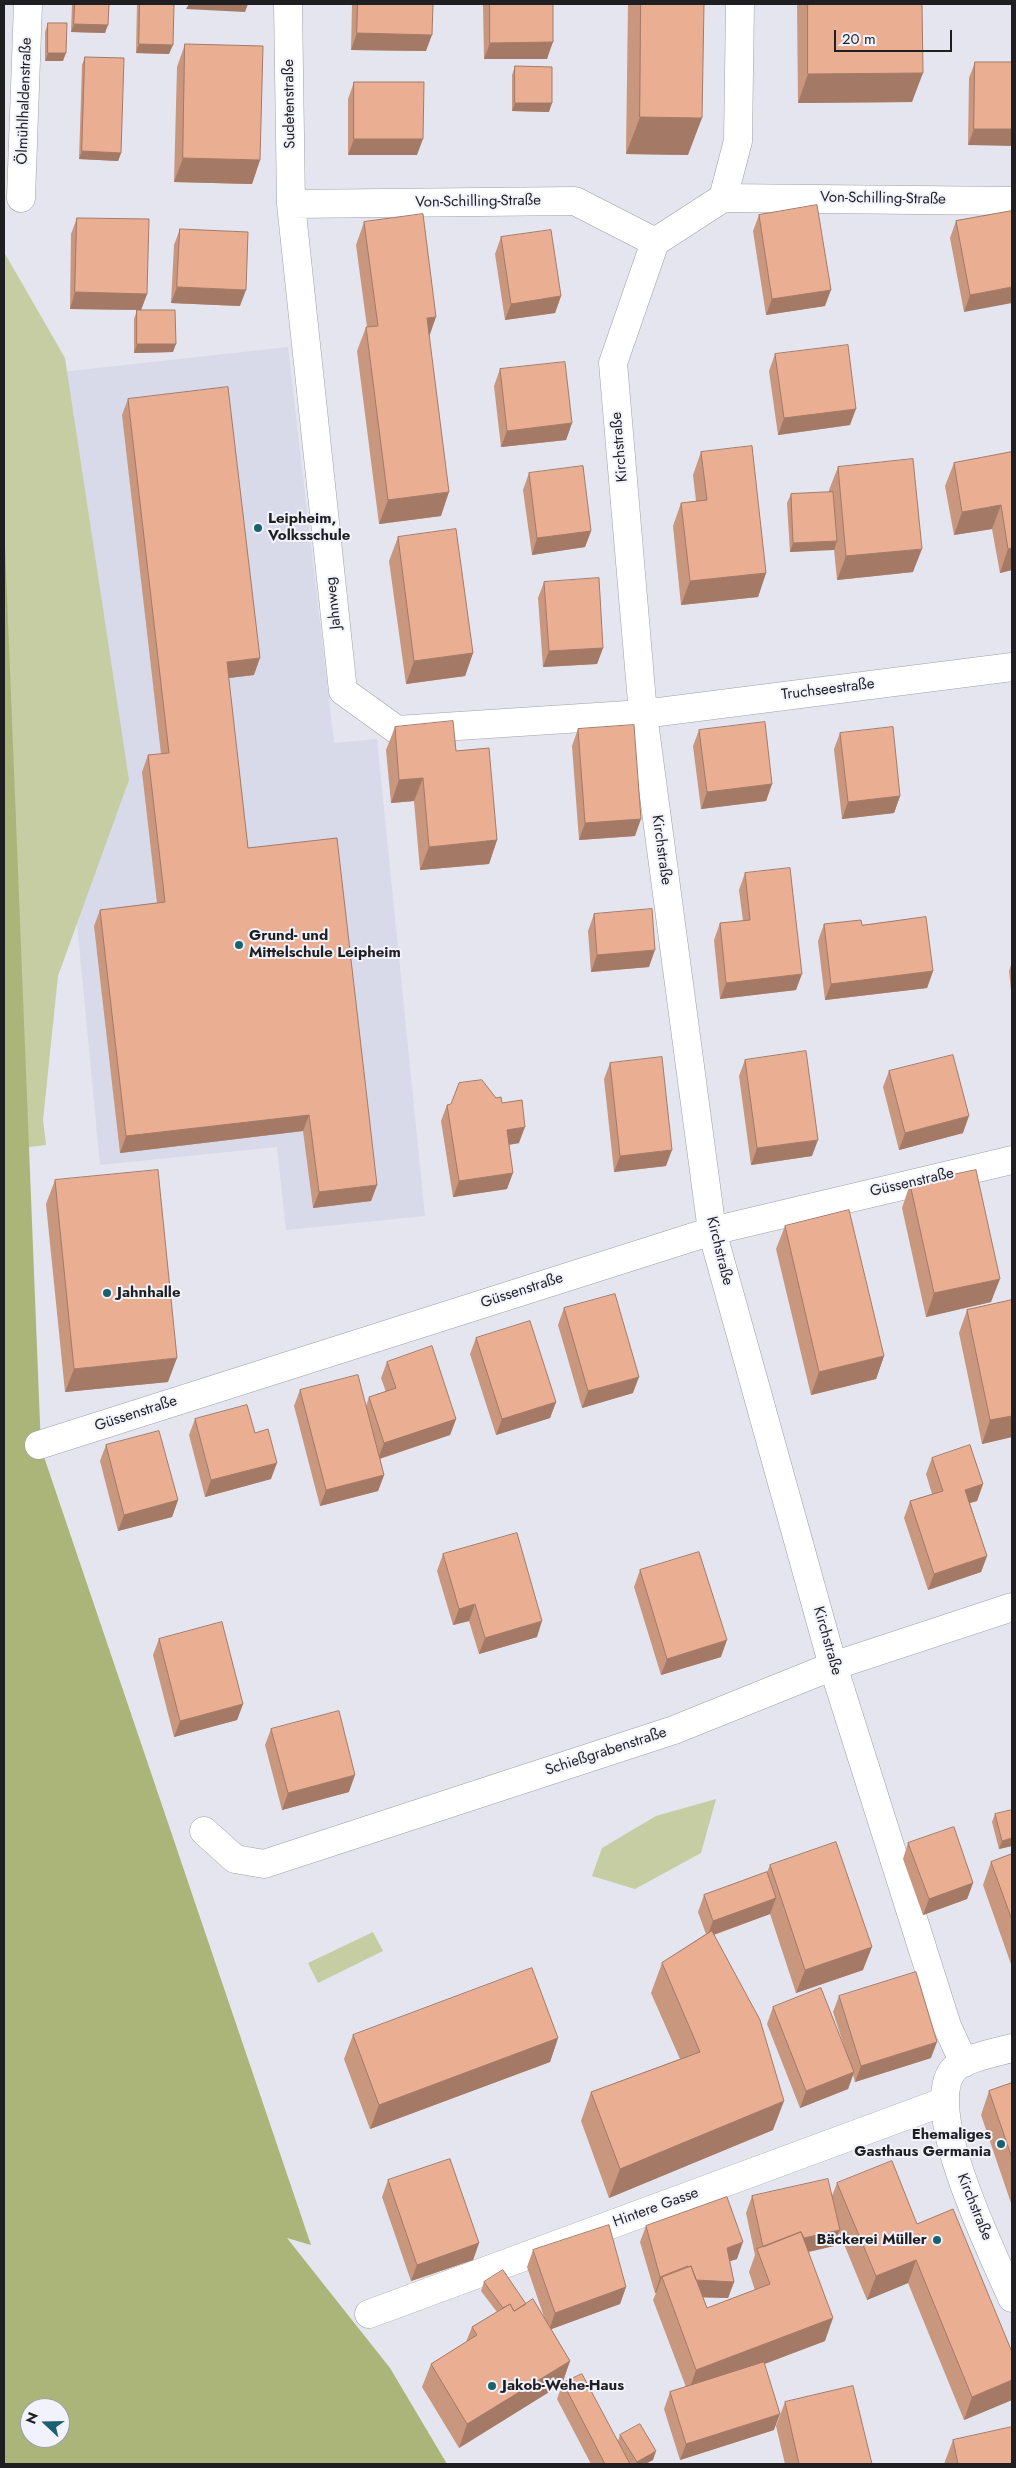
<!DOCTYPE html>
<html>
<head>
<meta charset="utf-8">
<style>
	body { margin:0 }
	#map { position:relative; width:1016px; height:2468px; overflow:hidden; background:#e4e5ee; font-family:Jost,sans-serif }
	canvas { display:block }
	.frame { position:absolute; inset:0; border:5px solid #1f1f22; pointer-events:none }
	.north { position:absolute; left:20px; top:2398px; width:50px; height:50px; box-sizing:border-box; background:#f1f2fb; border:1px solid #9d9ea4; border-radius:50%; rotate:291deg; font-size:14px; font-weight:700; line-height:20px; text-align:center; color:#1f1f22 }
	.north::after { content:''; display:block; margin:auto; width:18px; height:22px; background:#196270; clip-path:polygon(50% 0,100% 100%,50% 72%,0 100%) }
	.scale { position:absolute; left:834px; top:30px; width:118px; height:22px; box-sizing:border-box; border:2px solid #1f1f22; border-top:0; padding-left:6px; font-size:15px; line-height:18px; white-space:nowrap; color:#1f1f22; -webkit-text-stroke:4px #f1f2fb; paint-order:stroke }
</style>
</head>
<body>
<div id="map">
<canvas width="1016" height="2468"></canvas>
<div class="frame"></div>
<div class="north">N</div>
<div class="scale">20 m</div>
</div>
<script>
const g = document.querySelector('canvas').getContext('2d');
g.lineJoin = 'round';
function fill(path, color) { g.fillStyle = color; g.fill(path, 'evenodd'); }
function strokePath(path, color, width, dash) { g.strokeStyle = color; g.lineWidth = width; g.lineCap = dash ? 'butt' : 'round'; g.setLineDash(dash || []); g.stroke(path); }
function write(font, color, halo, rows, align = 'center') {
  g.font = font + ' Jost,sans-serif'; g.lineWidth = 4; g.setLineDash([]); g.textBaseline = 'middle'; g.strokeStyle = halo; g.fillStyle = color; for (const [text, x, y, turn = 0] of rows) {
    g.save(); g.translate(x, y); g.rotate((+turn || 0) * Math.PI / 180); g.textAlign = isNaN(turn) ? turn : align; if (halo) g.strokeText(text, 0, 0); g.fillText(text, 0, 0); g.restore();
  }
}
const built = new Path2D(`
	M288 347 334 743 377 739 425 1216 286 1230 277 1147 100 1165 25 376Z`);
const green = new Path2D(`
	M4 252 65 358 129 780 58 976 43 1120 46 1145 4 1150Z
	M716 1799 701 1853 635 1889 592 1876 602 1848 656 1816Z
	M373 1932 383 1951 318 1983 308 1963Z`);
const forest = new Path2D(`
	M4 520 41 1448 311 2245 287 2238 390 2368 447 2464H4ZM30 2408H60V2438H30Z`);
const minor = new Path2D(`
	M288 4 291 204 343 691 397 730 643 714 1012 667
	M21 198 28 4
	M723 198 655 242 613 363 643 714 712 1231 833 1666 947 2026 964 2063
	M723 198 1012 201
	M723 198 738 141 740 4
	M291 204 575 201 655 242
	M39 1445 712 1231 1012 1160
	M204 1831 235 1859 264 1864 674 1730 833 1666 1012 1607
	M1012 2048C997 2052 966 2058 955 2068 918 2105 994 2256 1012 2298
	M369 2314 943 2102`);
const wall = new Path2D(`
	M72 4H109L105 33 71 32Z
	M137 4H174L169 54 136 53Z
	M352 4H433L426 51 351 50Z
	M483 4H553L547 59H484Z
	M628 4H704L688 155 626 154Z
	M797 4H922L912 102 798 103Z
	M48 23 63 61H45V32Z
	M185 44 260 160 252 184 174 182 177 67Z
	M85 57 121 153 118 161 79 159 82 65Z
	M975 62H1012L968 145 969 78Z
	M515 66 549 112 512 111V75Z
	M354 82 417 155H348V99Z
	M1012 211 964 312 950 238 956 221Z
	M759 215 825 306 766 315 753 231Z
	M77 218 147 294 141 310 70 309 71 234Z
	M364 222 429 336 441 516 379 524 357 351 366 327H367L356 245Z
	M180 229 240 306 171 303 174 245Z
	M501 237 561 296 555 313 505 320 495 254Z
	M137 310 173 352 134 353V319Z
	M775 354 850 425 778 435 769 371Z
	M500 369 572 423 566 440 501 447 494 386Z
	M128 399 254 675 228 678 248 848 377 1185 371 1201 313 1208 303 1131 120 1153 94 926 100 910 157 903 142 772 148 755 161 754 122 415Z
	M701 452 766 573 758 597 681 605 673 526 681 503 696 501 693 475Z
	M1012 452V570L1000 573 992 529 954 535 945 486 954 463Z
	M838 467 913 572 837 580 834 549 790 552 787 503 791 494 829 492V490Z
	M529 473 591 531 585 547 532 555 523 490Z
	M398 537 473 653 465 676 406 684 389 561Z
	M544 582 603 648 597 664 543 667 538 598Z
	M395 727 456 751 497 840 489 864 420 870 414 801 391 803 386 750Z
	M578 729 635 836 579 840 572 746Z
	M699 730 772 784 766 801 701 809 693 746Z
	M840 733 900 796 894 813 842 819 834 749Z
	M745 873 796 990 720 999 714 940 720 923 743 921 739 890Z
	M594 914 649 967 591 972 588 931Z
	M824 924 862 925 933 971 927 988 825 1000 818 941Z
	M1012 962V1000L1009 971Z
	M745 1060 812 1156 751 1165 739 1076Z
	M610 1063 666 1166 614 1172 604 1079Z
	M889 1071 963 1133 899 1150 883 1087Z
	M496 1098 502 1103 519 1143 509 1145 507 1189 453 1197 441 1121 447 1105Z
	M55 1180 168 1382 65 1392 46 1204Z
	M910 1184 991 1302 926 1317 902 1208Z
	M785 1226 884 1356 876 1379 811 1395 776 1249Z
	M1012 1300V1437L982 1444 959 1333 967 1310Z
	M564 1308 633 1393 582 1408 558 1325Z
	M476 1338 556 1402 550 1418 496 1435 470 1354Z
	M387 1362 456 1419 450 1435 380 1459 384 1475 378 1491 320 1506 294 1406 300 1390 366 1406 369 1397 386 1392 381 1378Z
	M195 1419 255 1433 271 1479 205 1497 189 1435Z
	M106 1445 178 1500 172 1517 118 1531 100 1461Z
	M932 1458 983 1484 977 1501 970 1503 987 1556 981 1572 928 1590 904 1518 910 1501 932 1494 926 1474Z
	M443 1554 537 1637 479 1654 469 1621 453 1625 437 1571Z
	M640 1570 721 1657 661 1675 634 1587Z
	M159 1639 243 1704 237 1720 174 1737 153 1655Z
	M271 1729 349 1792 282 1810 265 1745Z
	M995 1814 1012 1846 999 1849 992 1822Z
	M908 1843 973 1883 967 1899 923 1915 903 1859Z
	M1012 1854V1967L983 1885 991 1862Z
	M770 1865 863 1970 796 1993 770 1914 714 1935 773 2130 609 2198 581 2121 591 2092 680 2059 651 1993 662 1963 706 1934 698 1912 704 1895 767 1872Z
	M839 1996 931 2058 855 2082 853 2075 848 2089 800 2108 767 2024 773 2007 847 2055 833 2012Z
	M353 2035 558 2038 550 2062 370 2129 344 2059Z
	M1012 2083V2206L981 2115 989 2091Z
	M388 2180 479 2243 473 2260 411 2281 382 2197Z
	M837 2183 917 2224 1012 2352V2400L964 2420 908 2283 867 2300 839 2232 834 2246 809 2252 825 2341 764 2364 774 2430 680 2460 664 2409 670 2392 686 2387 653 2300 656 2293H655L640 2242 646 2226 737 2259 730 2261 734 2282 728 2298 703 2297 707 2308 755 2290 749 2272 755 2255 746 2213 752 2196H832Z
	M533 2250 626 2287 620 2304 551 2329 570 2361 562 2384 459 2448 422 2387 431 2364 466 2342 472 2327 497 2312 481 2291 484 2282 526 2304 544 2317 527 2267Z
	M563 2383 618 2441 620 2435 653 2460 645 2464H591L557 2399Z
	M785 2402 872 2464H785L776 2426Z
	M953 2440 1012 2464H944Z`);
const shadedWall = new Path2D(`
	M189 4H248L245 12 186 9Z
	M74 24 108 25 105 33 71 32Z
	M357 33 432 35 426 51 351 50Z
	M553 42 547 59H484L490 43Z
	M139 44 173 45 169 54 136 53Z
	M48 53H66L63 61H45Z
	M923 73 912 102 798 103 808 74Z
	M515 103H552L549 112 512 111Z
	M640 117 702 118 688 155 626 154Z
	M974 129H1012V146L968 145Z
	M354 139H423L417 155H348Z
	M82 151 121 153 118 161 79 159Z
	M183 158 260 160 252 184 174 182Z
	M177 287 246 290 240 306 171 303Z
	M1012 287V303L964 312 970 295Z
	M831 290 825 306 766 315 772 299Z
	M75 292 147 294 141 310 70 309Z
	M561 296 555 313 505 320 511 304Z
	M436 317 428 340 427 318Z
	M137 344H176L173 352 134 353Z
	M856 409 850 425 778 435 784 418Z
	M572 423 566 440 501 447 507 431Z
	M449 492 441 516 379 524 388 500Z
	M1001 505 992 529 954 535 962 512Z
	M591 531 585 547 532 555 537 538Z
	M837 541 834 550 790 552 793 543Z
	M1012 548V570L1000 573 1008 549Z
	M922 549 913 572 837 580 846 556Z
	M766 573 758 597 681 605 690 581Z
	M603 648 597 664 543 667 549 651Z
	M473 653 465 676 406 684 414 661Z
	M260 658 254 675 221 679 227 662Z
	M423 778 414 801 391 803 399 780Z
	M772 784 766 801 701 809 707 792Z
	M900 796 894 813 842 819 848 802Z
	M641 819 635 836 579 840 585 823Z
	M497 840 489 864 420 870 429 847Z
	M655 950 649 967 591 972 597 955Z
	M933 971 927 988 825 1000 831 984Z
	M802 974 796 990 720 999 726 983Z
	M309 1115 303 1131 120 1153 126 1136Z
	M969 1116 963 1133 899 1150 905 1133Z
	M525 1127 519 1143 501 1146 507 1130Z
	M818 1140 812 1156 751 1165 757 1148Z
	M672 1150 666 1166 614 1172 620 1156Z
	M513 1173 507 1189 453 1197 459 1181Z
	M377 1185 371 1201 313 1208 319 1192Z
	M1000 1279 991 1302 926 1317 934 1293Z
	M884 1356 876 1379 811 1395 819 1372Z
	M177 1358 168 1382 65 1392 74 1369Z
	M639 1377 633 1393 582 1408 588 1391Z
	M556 1402 550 1418 496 1435 502 1419Z
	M1012 1416V1437L982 1444 990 1420Z
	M456 1419 450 1435 378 1459 384 1443Z
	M277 1463 271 1479 205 1497 211 1480Z
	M384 1475 378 1491 320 1506 326 1490Z
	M983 1484 977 1501 959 1506 965 1490Z
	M178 1500 172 1517 118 1531 124 1515Z
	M987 1556 981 1572 928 1590 934 1574Z
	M475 1604 469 1621 453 1625 459 1609Z
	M542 1621 537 1637 479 1654 485 1638Z
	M727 1640 721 1657 661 1675 667 1659Z
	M243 1704 237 1720 174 1737 180 1721Z
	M355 1775 349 1792 282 1810 288 1793Z
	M1012 1838V1846L999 1849 1002 1841Z
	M973 1883 967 1899 923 1915 929 1899Z
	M776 1898 770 1914 707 1937 713 1921Z
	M872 1947 863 1970 796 1993 805 1970Z
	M558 2038 550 2062 370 2129 379 2105Z
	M937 2042 931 2058 855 2082 861 2066Z
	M854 2072 848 2089 800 2108 806 2091Z
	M784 2101 773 2130 609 2198 620 2169Z
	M840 2230 834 2246 762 2262 763 2247Z
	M743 2242 737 2259 721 2264 727 2248Z
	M479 2243 473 2260 411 2281 417 2265Z
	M916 2260 908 2283 867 2300 876 2276Z
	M660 2277H662L656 2293H655Z
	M693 2280 734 2282 728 2298 687 2297Z
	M626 2287 620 2304 549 2330 555 2313Z
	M833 2318 825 2341 688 2393 696 2370Z
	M570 2361 562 2384 459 2448 467 2424Z
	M1012 2380V2400L964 2420 972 2397Z
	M780 2414 774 2430 680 2460 686 2444Z
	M656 2451 653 2460 645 2464H636L637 2462Z`);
const building = new Path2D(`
	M75 4H109L108 25 74 24Z
	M140 4H174L173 45 139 44Z
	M358 4H433L432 35 357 33Z
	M490 4H553V42L490 43Z
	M641 4H704L702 118 640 117Z
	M808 4H922L923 73 808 74Z
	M48 23H67L66 53H48Z
	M185 44 263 46 260 160 183 158Z
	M85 57 124 58 121 153 82 151Z
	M975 62H1012V129H974Z
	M515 66 552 67V103H515Z
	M354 82H424L423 139H354Z
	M817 205 831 290 772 299 759 215Z
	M1012 211V287L970 295 956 221Z
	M423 214 436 317 427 318 449 492 388 500 366 327 378 326 364 222Z
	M77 218 149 219 147 294 75 292Z
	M180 229 248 232 246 290 177 287Z
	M551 230 561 296 511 304 501 237Z
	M137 310H175L176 344H137Z
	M848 345 856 409 784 418 775 354Z
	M565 362 572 423 507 431 500 369Z
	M228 387 260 658 227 662 248 848 337 838 377 1185 319 1192 309 1115 126 1136 100 910 165 902 148 755 169 753 128 399Z
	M752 446 766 573 690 581 681 503 707 500 701 452Z
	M1012 452V548L1008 549 1001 505 962 512 954 463Z
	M913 459 922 549 846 556 838 467Z
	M583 466 591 531 537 538 529 473Z
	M833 492 837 541 793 543 791 494Z
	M456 529 473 653 414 661 398 537Z
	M599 578 603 648 549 651 544 582Z
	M453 721 456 751 489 748 497 840 429 847 423 778 399 780 395 727Z
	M765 722 772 784 707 792 699 730Z
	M634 725 641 819 585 823 578 729Z
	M893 727 900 796 848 802 840 733Z
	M790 868 802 974 726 983 720 923 750 920 745 873Z
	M652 909 655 950 597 955 594 914Z
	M926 917 933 971 831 984 824 924 861 920 862 925Z
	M806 1051 818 1140 757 1148 745 1060Z
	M953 1055 969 1116 905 1133 889 1071Z
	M662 1057 672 1150 620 1156 610 1063Z
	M482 1080 496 1098 501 1097 502 1103 522 1100 525 1127 507 1130 513 1173 459 1181 447 1105 451 1104 459 1083Z
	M158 1170 177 1358 74 1369 55 1180Z
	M976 1170 1000 1279 934 1293 910 1184Z
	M849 1210 884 1356 819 1372 785 1226Z
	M615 1294 639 1377 588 1391 564 1308Z
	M1012 1300V1416L990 1420 967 1310Z
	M530 1321 556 1402 502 1419 476 1338Z
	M432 1346 456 1419 384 1443 369 1397 396 1388 387 1362Z
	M358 1375 384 1475 326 1490 300 1390Z
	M247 1405 255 1433 268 1429 277 1463 211 1480 195 1419Z
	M159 1431 178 1500 124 1515 106 1445Z
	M970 1445 983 1484 965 1490 987 1556 934 1574 910 1501 943 1491 932 1458Z
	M517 1533 542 1621 485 1638 475 1604 459 1609 443 1554Z
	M699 1552 727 1640 667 1659 640 1570Z
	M222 1622 243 1704 180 1721 159 1639Z
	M339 1711 355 1775 288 1793 271 1729Z
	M1012 1810V1838L1002 1841 995 1814Z
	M954 1827 973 1883 929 1899 908 1843Z
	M836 1842 872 1947 805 1970 770 1865Z
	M1012 1854V1920L991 1862Z
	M767 1872 776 1898 713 1921 704 1895Z
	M712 1931 760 2020 784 2101 620 2169 591 2092 700 2052 662 1963Z
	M532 1968 558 2038 379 2105 353 2035Z
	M916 1972 937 2042 861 2066 839 1996Z
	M821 1988 854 2072 806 2091 773 2007Z
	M1012 2083V2158L989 2091Z
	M450 2159 479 2243 417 2265 388 2180Z
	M892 2161 917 2224 953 2209 1012 2352V2380L972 2397 916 2260 876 2276 837 2183Z
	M828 2179 840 2230 804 2238 801 2232 763 2247 752 2196Z
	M727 2197 743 2242 727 2248 734 2282 696 2280 691 2266 688 2267V2266L660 2277 646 2226Z
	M609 2225 626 2287 555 2313 533 2250Z
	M801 2232 833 2318 696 2370 662 2277 691 2266 707 2308 770 2284 757 2249Z
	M503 2270 526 2304 514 2311 510 2304 503 2308 484 2282Z
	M533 2299 570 2361 467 2424 431 2364 477 2335 472 2327 510 2304 514 2311Z
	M764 2362 780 2414 686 2444 670 2392Z
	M582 2374 630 2464H605L563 2383Z
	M853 2386 872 2464H799L785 2402Z
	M640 2424 656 2451 637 2462 620 2435Z
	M1012 2427V2464H958L953 2440Z`);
const markers = [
	[258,528,5,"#196270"],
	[239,945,5,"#196270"],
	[107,1293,5,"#196270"],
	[1001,2144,5,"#196270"],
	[937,2240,5,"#196270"],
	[492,2386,5,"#196270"]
];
const streetNames = [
	["Ölmühlhaldenstraße",25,101,-88],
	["Sudetenstraße",290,104,-91],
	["Von-Schilling-Straße",883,199,1],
	["Von-Schilling-Straße",478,202,-1],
	["Kirchstraße",620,447,-95],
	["Jahnweg",334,603,-96],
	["Truchseestraße",828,690,-7],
	["Kirchstraße",661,850,82],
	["Güssenstraße",912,1183,-13],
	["Kirchstraße",719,1251,76],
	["Güssenstraße",522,1291,-18],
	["Güssenstraße",136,1414,-18],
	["Kirchstraße",827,1641,74],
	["Schießgrabenstraße",606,1752,-18],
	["Kirchstraße",974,2207,68],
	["Hintere Gasse",656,2208,-20]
];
const poiNames = [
	["Leipheim,",268,519],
	["Volksschule",268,536],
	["Grund- und",249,936],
	["Mittelschule Leipheim",249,953],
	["Jahnhalle",117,1293],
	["Ehemaliges",991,2135,"right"],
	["Gasthaus Germania",991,2152,"right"],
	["Bäckerei Müller",927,2240,"right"],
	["Jakob-Wehe-Haus",502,2386]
];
fill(built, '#d8daea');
fill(green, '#c6cda2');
fill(forest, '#abb57a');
strokePath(minor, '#9fa0a8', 29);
strokePath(minor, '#fff', 28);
fill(wall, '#c9967e');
fill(shadedWall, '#a47a67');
fill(building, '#eaae93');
strokePath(building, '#a47a67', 1);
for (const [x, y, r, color] of markers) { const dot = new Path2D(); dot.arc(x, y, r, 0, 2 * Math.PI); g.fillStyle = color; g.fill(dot); strokePath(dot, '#f1f2fb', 2); }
write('15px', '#1f1f22', '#f1f2fb', streetNames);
write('bold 15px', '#1f1f22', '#f1f2fb', poiNames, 'left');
</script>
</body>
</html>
